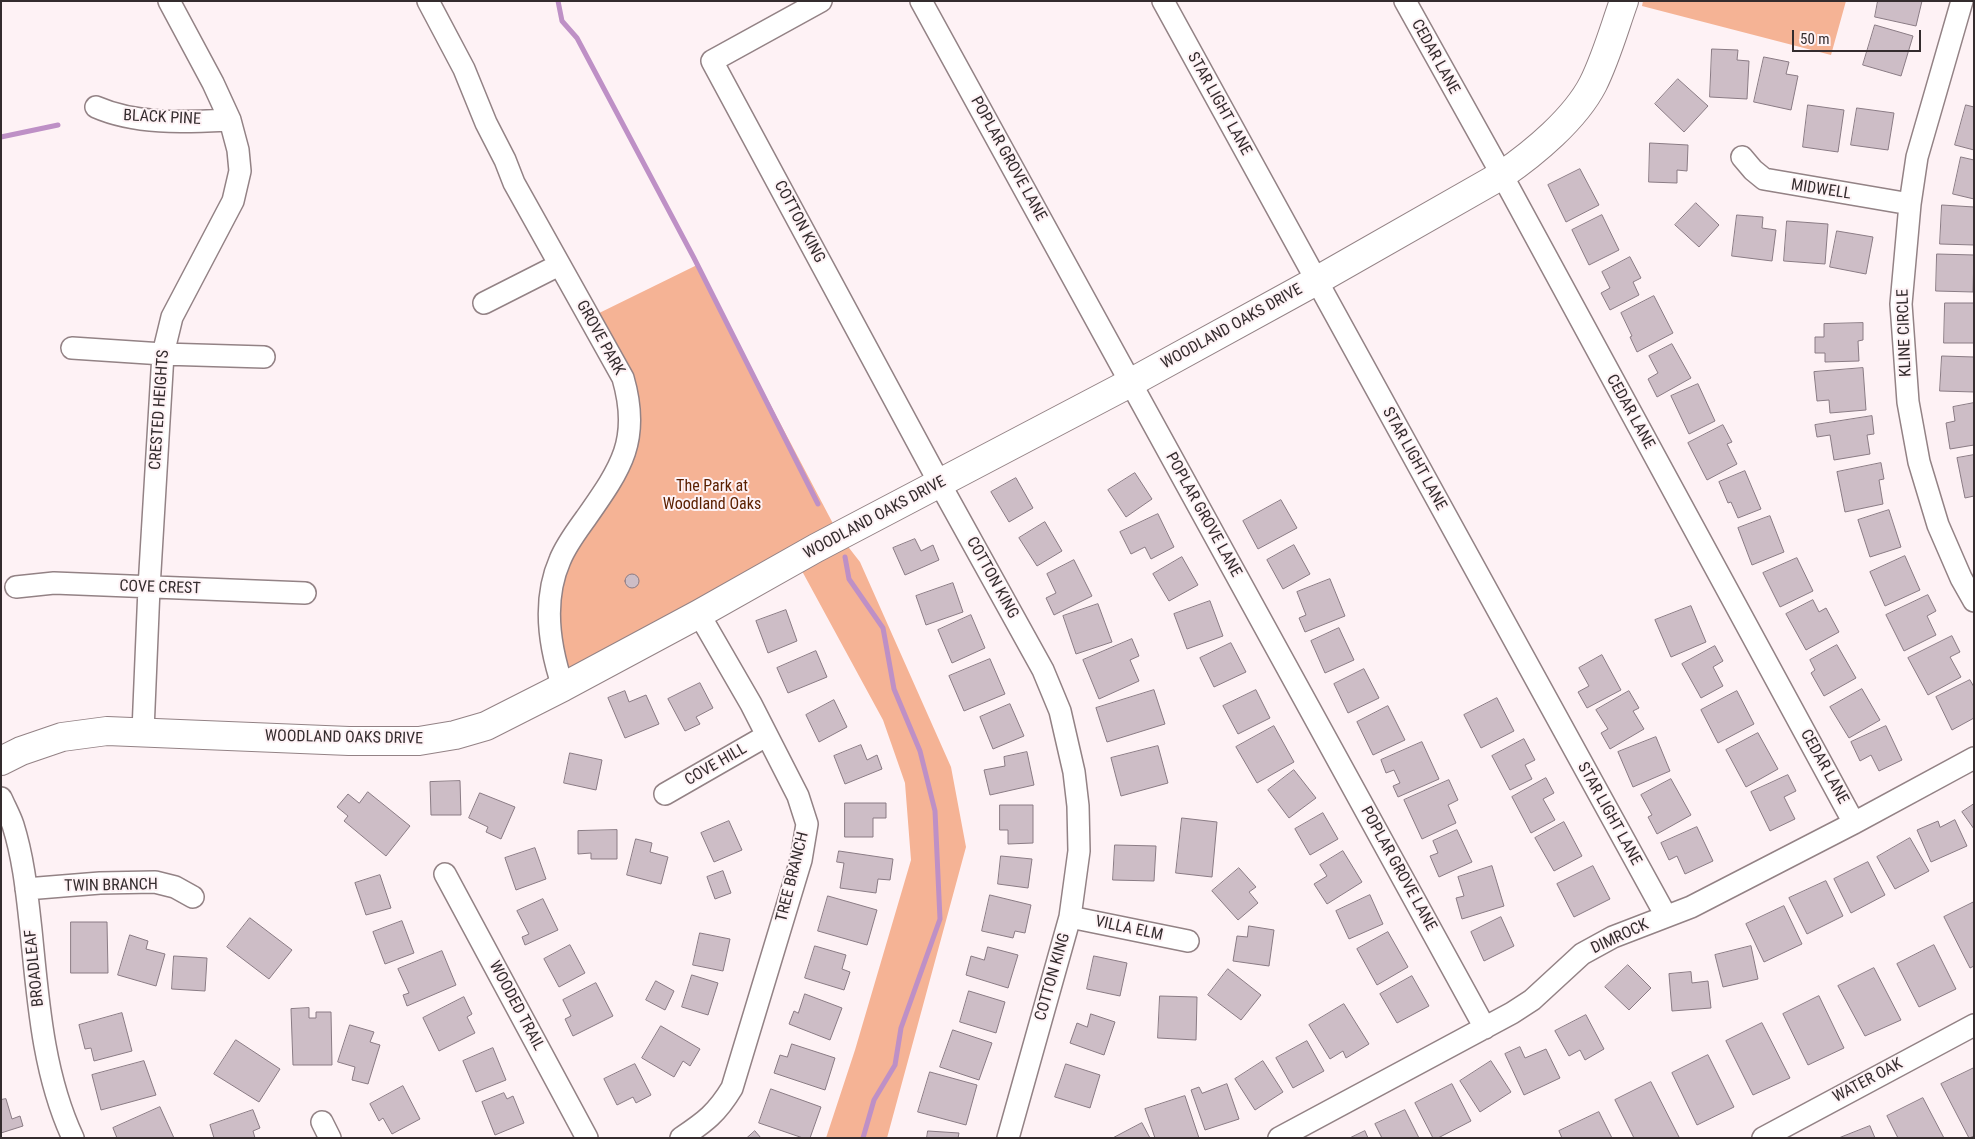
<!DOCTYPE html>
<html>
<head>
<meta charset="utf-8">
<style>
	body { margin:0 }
	#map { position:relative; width:1975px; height:1139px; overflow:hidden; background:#fef2f5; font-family:"Roboto Condensed",sans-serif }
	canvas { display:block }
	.frame { position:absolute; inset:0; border:2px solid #342c2e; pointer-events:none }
	.scale { position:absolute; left:1792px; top:30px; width:129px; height:22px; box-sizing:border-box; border:2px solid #342c2e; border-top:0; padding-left:6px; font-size:15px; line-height:18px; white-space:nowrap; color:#342c2e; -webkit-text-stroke:4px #fef2f5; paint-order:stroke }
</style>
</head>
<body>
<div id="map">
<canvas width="1975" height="1139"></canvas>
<div class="frame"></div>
<div class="scale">50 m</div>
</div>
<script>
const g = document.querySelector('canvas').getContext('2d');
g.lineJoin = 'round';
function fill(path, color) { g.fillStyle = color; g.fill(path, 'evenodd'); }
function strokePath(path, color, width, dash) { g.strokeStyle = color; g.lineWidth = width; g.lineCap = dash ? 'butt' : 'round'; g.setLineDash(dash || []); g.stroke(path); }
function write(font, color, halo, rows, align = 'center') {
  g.font = font + ' "Roboto Condensed",sans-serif'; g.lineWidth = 4; g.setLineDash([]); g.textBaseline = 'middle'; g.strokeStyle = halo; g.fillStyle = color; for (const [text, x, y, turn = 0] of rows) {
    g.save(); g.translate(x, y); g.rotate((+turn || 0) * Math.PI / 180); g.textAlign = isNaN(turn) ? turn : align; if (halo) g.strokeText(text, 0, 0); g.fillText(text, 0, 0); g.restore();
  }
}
const green = new Path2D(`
	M1643 1H1846L1831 55 1642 6Z
	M697 265 839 535 860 562 951 767 966 847 887 1138H826L855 1050 911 860 905 783 883 720 796 560 563 687 551 589 609 486 629 400 589 318Z`);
const stream = new Path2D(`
	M558 1 562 21 577 38 694 258 818 504
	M1 137 58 125
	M845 557 849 579 883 628 894 689 920 751 935 811 940 919 901 1028 895 1065 874 1100 863 1138`);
const building = new Path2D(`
	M1878 1H1922L1916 26 1875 17Z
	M1875 25 1913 36 1901 76 1863 65Z
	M1712 49 1738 50 1737 60 1749 61 1747 99 1710 97Z
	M1764 57 1789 62 1786 74 1798 76 1791 110 1754 102Z
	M1678 79 1708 106 1684 132 1655 104Z
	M1808 105 1844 110 1838 152 1803 147Z
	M1966 105 1974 107V150L1955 145Z
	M1857 108 1894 113 1888 150 1851 145Z
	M1650 143 1688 145 1687 171 1677 170V183L1649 182Z
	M1961 157 1974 160V199L1953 194Z
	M1580 169 1599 205 1566 222 1548 185Z
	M1696 203 1719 225 1699 247 1675 225Z
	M1942 205 1974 207V245L1940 244Z
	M1602 215 1619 250 1589 265 1572 230Z
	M1737 215 1763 217 1762 228 1776 230 1772 261 1732 256Z
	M1787 221 1828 224 1825 264 1784 261Z
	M1837 231 1873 237 1866 274 1830 267Z
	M1937 254 1974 255 1973 292 1936 291Z
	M1630 257 1641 278 1633 282 1639 295 1610 310 1601 293 1610 288 1602 272Z
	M1654 296 1673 333 1637 352 1630 337 1632 336 1621 313Z
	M1945 303H1974V343H1944Z
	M1863 323V340L1858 341 1859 361 1825 362V353H1815V337H1824V324Z
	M1672 344 1691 378 1657 397 1648 379 1658 373 1649 356Z
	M1942 356 1974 357V392L1940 391Z
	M1863 368 1866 410 1830 413 1829 400 1817 401 1814 372Z
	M1698 384 1715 421 1689 434 1671 396Z
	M1974 403V445L1950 449 1946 423 1955 421 1953 407Z
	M1872 416 1874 434 1867 435 1870 454 1834 460 1830 435 1817 437 1815 425Z
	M1723 425 1732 442 1727 444 1737 464 1707 480 1688 443Z
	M1974 455V496L1965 498 1957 458Z
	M1881 463 1884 479 1879 480 1883 504 1845 512 1837 472Z
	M1745 471 1761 509 1738 518 1731 502 1728 503 1719 482Z
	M1135 473 1152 499 1126 517 1108 490Z
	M1016 478 1033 508 1009 522 991 492Z
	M1281 500 1297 528 1258 549 1243 521Z
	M1889 510 1901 547 1870 557 1858 520Z
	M1158 514 1174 547 1151 559 1145 547 1131 554 1120 532Z
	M1770 516 1784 552 1752 565 1738 528Z
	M1045 522 1062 551 1037 566 1019 538Z
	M915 539 921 551 933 545 939 560 905 575 893 548Z
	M1294 545 1310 574 1283 589 1267 560Z
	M1905 556 1920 590 1885 606 1870 572Z
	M1182 557 1198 585 1169 601 1153 574Z
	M1797 558 1813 591 1780 607 1763 573Z
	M1074 560 1092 596 1054 615 1046 598 1056 593 1047 574Z
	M625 581a7 7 0 1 1 14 0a7 7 0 1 1-14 0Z
	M1330 579 1345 616 1305 632 1299 618 1306 615 1297 592Z
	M953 583 963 612 926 625 916 596Z
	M1928 595 1936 611 1927 616 1936 635 1904 651 1886 615Z
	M1813 600 1819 612 1826 608 1839 632 1806 650 1786 614Z
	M1210 601 1223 636 1187 649 1174 614Z
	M1098 604 1112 642 1076 654 1063 616Z
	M1691 606 1706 642 1671 657 1655 620Z
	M786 610 797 641 768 653 756 621Z
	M971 615 985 648 952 663 938 630Z
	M1339 628 1354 660 1325 673 1311 641Z
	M1952 636 1960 652 1950 657 1961 677 1928 695 1908 658Z
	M1132 639 1139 656 1130 660 1139 681 1099 699 1083 660Z
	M1231 643 1246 672 1214 687 1200 658Z
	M1837 645 1856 678 1824 696 1811 673 1815 670 1810 660Z
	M1715 646 1723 661 1713 667 1723 686 1701 698 1682 664Z
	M816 651 827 677 788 693 777 668Z
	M1602 655 1621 690 1587 708 1578 692 1589 686 1579 668Z
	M990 659 1005 694 964 711 949 676Z
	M1364 669 1379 698 1348 713 1334 684Z
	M1970 680 1974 687V718L1952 730 1936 697Z
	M700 683 713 708 696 717 700 724 685 731 668 699Z
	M1862 689 1880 720 1849 738 1830 707Z
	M1154 690 1165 724 1107 742 1096 708Z
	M1256 690 1270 718 1238 734 1223 706Z
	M625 691 629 702 646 695 659 724 625 738 608 698Z
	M1629 691 1639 708 1633 711 1644 729 1610 749 1601 733 1608 729 1596 710Z
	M1737 691 1754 724 1718 743 1701 710Z
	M1497 698 1514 731 1481 748 1464 715Z
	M834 700 847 727 819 742 806 715Z
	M1010 704 1024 736 993 749 980 717Z
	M1388 706 1405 740 1373 755 1357 722Z
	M1274 726 1294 762 1257 783 1236 747Z
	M1886 726 1902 760 1879 771 1871 755 1860 761 1851 742Z
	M1758 733 1778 769 1746 787 1726 750Z
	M1656 737 1670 771 1633 787 1618 752Z
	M1524 739 1535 760 1525 765 1532 779 1510 790 1492 756Z
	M1422 742 1439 779 1398 797 1393 786 1400 783 1394 770 1386 773 1381 760Z
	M861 745 867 760 877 755 882 769 845 784 834 756Z
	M1158 746 1168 783 1121 796 1111 758Z
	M1027 752 1034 785 990 795 984 770 1005 766 1004 757Z
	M570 753 602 760 596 790 564 783Z
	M1294 770 1316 798 1289 818 1268 790Z
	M1788 775 1796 791 1784 797 1795 819 1770 831 1751 792Z
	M1546 778 1554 793 1543 799 1555 820 1531 833 1512 797Z
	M1671 779 1691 815 1657 834 1648 817 1652 815 1641 795Z
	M1449 780 1458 800 1448 805 1456 823 1422 839 1404 800Z
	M460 781 461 815H431L430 782Z
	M368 792 410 826 386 856 344 821 348 816 337 807 348 794 359 803Z
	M480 793 515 807 501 839 486 832 488 827 469 818Z
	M845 803H886V818H873V837H845Z
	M1974 804V829L1962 812Z
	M1000 805H1033V843L1008 844V830H1000Z
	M1323 813 1338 839 1310 855 1295 829Z
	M1182 818 1217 822 1212 877 1176 873Z
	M1955 820 1967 846 1931 862 1917 830 1938 821 1940 827Z
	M729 821 742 850 714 862 701 833Z
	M1564 822 1582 856 1554 871 1535 838Z
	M1697 827 1713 861 1685 874 1677 856 1669 860 1661 843Z
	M617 830V859H591V853L578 854V831Z
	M1457 830 1472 862 1439 877 1430 856 1438 853 1433 841Z
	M1910 838 1929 871 1895 889 1877 857Z
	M636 839 652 843 650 852 668 857 661 884 627 875Z
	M1115 845 1156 846 1154 881 1113 880Z
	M535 848 546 879 516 890 505 858Z
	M839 851 893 859 890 880 878 879 876 893 840 888 844 863 837 862Z
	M1343 851 1362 882 1327 904 1314 884 1327 876 1320 865Z
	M1001 856 1032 859 1028 888 998 884Z
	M1868 862 1885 895 1851 913 1834 879Z
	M1492 866 1504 906 1462 919 1456 898 1464 896 1458 877Z
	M1593 866 1610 899 1574 917 1557 884Z
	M1239 868 1256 887 1249 892 1258 903 1238 920 1212 891Z
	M723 871 731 893 715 899 707 877Z
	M380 875 391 908 366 915 355 883Z
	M1826 881 1843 916 1807 934 1789 898Z
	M990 895 1031 905 1025 933 1015 931 1013 938 982 931Z
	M1370 895 1383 924 1349 939 1336 911Z
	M828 896 877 910 867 945 818 931Z
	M543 899 558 930 525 945 522 937 529 934 517 911Z
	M1974 902V966L1970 968 1944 917Z
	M1784 906 1802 944 1764 962 1746 924Z
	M1501 917 1514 946 1484 961 1471 932Z
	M250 918 292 950 269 979 227 947Z
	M402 921 414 953 385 964 373 932Z
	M71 922H107L108 973H71Z
	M1249 926 1274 930 1269 966 1233 961 1237 936 1247 937Z
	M1388 932 1408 967 1377 985 1357 949Z
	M700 933 730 939 723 971 693 965Z
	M130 935 148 941 146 949 165 954 156 986 118 975Z
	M570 945 585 973 559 987 544 959Z
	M1934 945 1956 989 1919 1007 1897 964Z
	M815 946 846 955 842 969 850 972 844 990 805 978Z
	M1751 946 1758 979 1723 987 1715 955Z
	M988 947 1018 955 1008 988 966 975 971 956 984 960Z
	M442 951 456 985 407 1006 403 995 409 993 398 969Z
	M174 956 207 958 205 991 172 989Z
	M1094 956 1127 963 1120 996 1087 989Z
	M1628 965 1651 988 1629 1010 1605 987Z
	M1874 968 1901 1020 1865 1036 1838 986Z
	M1228 969 1261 995 1241 1020 1208 995Z
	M1691 972 1692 983 1708 981 1711 1008 1672 1011 1669 974Z
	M692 975 718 983 708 1015 682 1007Z
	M1412 976 1429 1006 1397 1023 1380 994Z
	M656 981 674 991 665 1010 646 1000Z
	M596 983 613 1016 573 1036 565 1019 571 1016 563 1000Z
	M969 991 1005 1002 996 1033 960 1022Z
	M805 994 842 1008 830 1040 789 1024 794 1011 798 1013Z
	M1160 996 1197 997 1196 1040 1158 1038Z
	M1819 996 1844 1048 1808 1065 1783 1014Z
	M464 997 472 1014 467 1017 475 1033 439 1051 423 1018Z
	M1344 1004 1369 1044 1346 1058 1343 1051 1330 1059 1309 1025Z
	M309 1008V1018H316V1012H331L332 1065H293L291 1009Z
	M122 1013 132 1051 94 1061 91 1048 85 1049 79 1025Z
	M1091 1014 1115 1022 1104 1055 1070 1043 1077 1023 1087 1027Z
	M1586 1015 1604 1049 1585 1060 1580 1050 1569 1056 1555 1031Z
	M1762 1023 1790 1078 1753 1095 1726 1041Z
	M350 1025 374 1032 370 1042 380 1045 368 1084 352 1080 355 1067 338 1062Z
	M661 1026 700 1049 690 1066 683 1061 674 1077 642 1058Z
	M953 1030 992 1043 979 1080 940 1067Z
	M236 1040 280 1069 259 1102 214 1074Z
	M1307 1041 1324 1071 1293 1088 1276 1058Z
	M792 1044 835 1058 825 1090 774 1073 780 1055 787 1057Z
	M1520 1047 1525 1058 1546 1049 1560 1078 1524 1095 1505 1054Z
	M493 1048 506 1080 476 1092 463 1061Z
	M1708 1055 1734 1107 1697 1125 1672 1073Z
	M144 1061 156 1095 101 1110 92 1075Z
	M1263 1061 1283 1092 1255 1110 1235 1079Z
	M1491 1061 1511 1092 1480 1112 1460 1081Z
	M635 1064 651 1095 636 1103 633 1097 617 1105 604 1079Z
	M1066 1064 1100 1075 1090 1108 1055 1097Z
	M1974 1068V1136L1969 1138 1941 1084Z
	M930 1072 977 1085 966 1125 918 1112Z
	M1651 1082 1679 1137 1677 1138H1634L1615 1100Z
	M1227 1084 1239 1119 1205 1130 1191 1090 1199 1087 1202 1093Z
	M1452 1084 1471 1121 1438 1138H1433L1415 1103Z
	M403 1086 420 1119 392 1134 383 1118 379 1121 370 1104Z
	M771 1089 821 1107 810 1138H803L759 1123Z
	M504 1093 507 1099 513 1096 524 1123 495 1135 482 1102Z
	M1185 1096 1199 1138H1155L1145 1109Z
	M1923 1098 1944 1138H1898L1887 1116Z
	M6 1099 12 1119 20 1116 23 1126 1 1133V1100Z
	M160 1107 174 1138H117L113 1128Z
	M253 1110 260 1128 253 1131 255 1138H214L210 1125Z
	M1405 1110 1419 1138H1382L1375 1124Z
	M1599 1112 1612 1138H1562L1559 1131Z
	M1142 1123 1150 1138H1113Z
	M1870 1126 1875 1138H1839Z
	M755 1131 761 1138H747Z
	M928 1131 959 1133 958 1138H927Z
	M1365 1131 1368 1138H1350Z`);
const street = new Path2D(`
	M428 1 464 69 486 123 505 160 514 183 623 378C641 440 621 468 586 518 576 532 566 545 560 560 542 601 549 646 563 687
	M821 1 712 61 940 484 1043 670 1060 711 1074 772 1078 806 1079 851 1070 917 1008 1138
	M921 1 1485 1028
	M1163 1 1666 916
	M1405 1 1502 175 1854 823
	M1962 1 1917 157 1910 204 1901 304 1908 402 1919 462 1938 525 1961 578 1974 601
	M96 107C137 125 186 122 230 120
	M1742 157 1753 170 1764 179 1910 204
	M484 303 559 265
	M72 348 163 354 264 357
	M16 587 54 583 305 593
	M143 731 149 588 163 354 172 317 233 201 240 171 238 150 230 120 213 83 169 1
	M665 794 766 736
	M1 798C5 807 10 816 13 825 24 860 27 895 31 930 38 1000 43 1074 73 1138
	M445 874 587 1138
	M26 889 100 883 155 882 175 887 193 897
	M1070 917 1188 941
	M322 1122 330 1138
	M681 1138C705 1122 717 1113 732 1088L801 860 807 824 798 796 751 704 699 614
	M1279 1138 1512 1013 1532 1000 1582 954 1613 937 1691 907 1854 823 1974 758
	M1763 1138 1974 1025`);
const secondary = new Path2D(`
	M1 761 21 751 62 737 107 731 349 741H419L455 735 486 726 563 687 699 614 816 548 1130 383 1316 281 1502 175C1534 153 1575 119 1593 84 1606 58 1614 29 1624 1`);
const streetNames = [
	["CEDAR LANE",1435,57,61],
	["STAR LIGHT LANE",1219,104,61],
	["BLACK PINE",162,118,3],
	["POPLAR GROVE LANE",1008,159,61],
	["MIDWELL",1821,190,9],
	["COTTON KING",799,222,62],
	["WOODLAND OAKS DRIVE",1232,327,-29],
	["KLINE CIRCLE",1905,333,-92],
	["GROVE PARK",600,338,61],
	["CRESTED HEIGHTS",160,410,-86],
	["CEDAR LANE",1630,412,61],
	["STAR LIGHT LANE",1414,459,61],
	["POPLAR GROVE LANE",1203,515,61],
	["WOODLAND OAKS DRIVE",875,518,-28],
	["COTTON KING",992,578,61],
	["COVE CREST",160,588,2],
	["WOODLAND OAKS DRIVE",344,738,1],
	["COVE HILL",716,765,-30],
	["CEDAR LANE",1824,767,61],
	["STAR LIGHT LANE",1609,814,61],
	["POPLAR GROVE LANE",1398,869,61],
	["TREE BRANCH",793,877,-76],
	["TWIN BRANCH",111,886,-1],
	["VILLA ELM",1129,929,12],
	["DIMROCK",1620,937,-25],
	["BROADLEAF",35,968,-96],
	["COTTON KING",1053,977,-74],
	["WOODED TRAIL",516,1006,62],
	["WATER OAK",1868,1081,-28]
];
const parkNames = [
	["The Park at",712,487],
	["Woodland Oaks",712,505]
];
fill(green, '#f5b395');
strokePath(stream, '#be90c6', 5);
fill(building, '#cdbdc6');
strokePath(building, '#8a7b84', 1);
strokePath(street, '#938285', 24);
strokePath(secondary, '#938285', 30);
strokePath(street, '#fff', 21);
strokePath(secondary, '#fff', 28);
write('16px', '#342c2e', '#fef2f5', streetNames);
write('16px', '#5b2000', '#fef2f5', parkNames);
</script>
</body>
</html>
